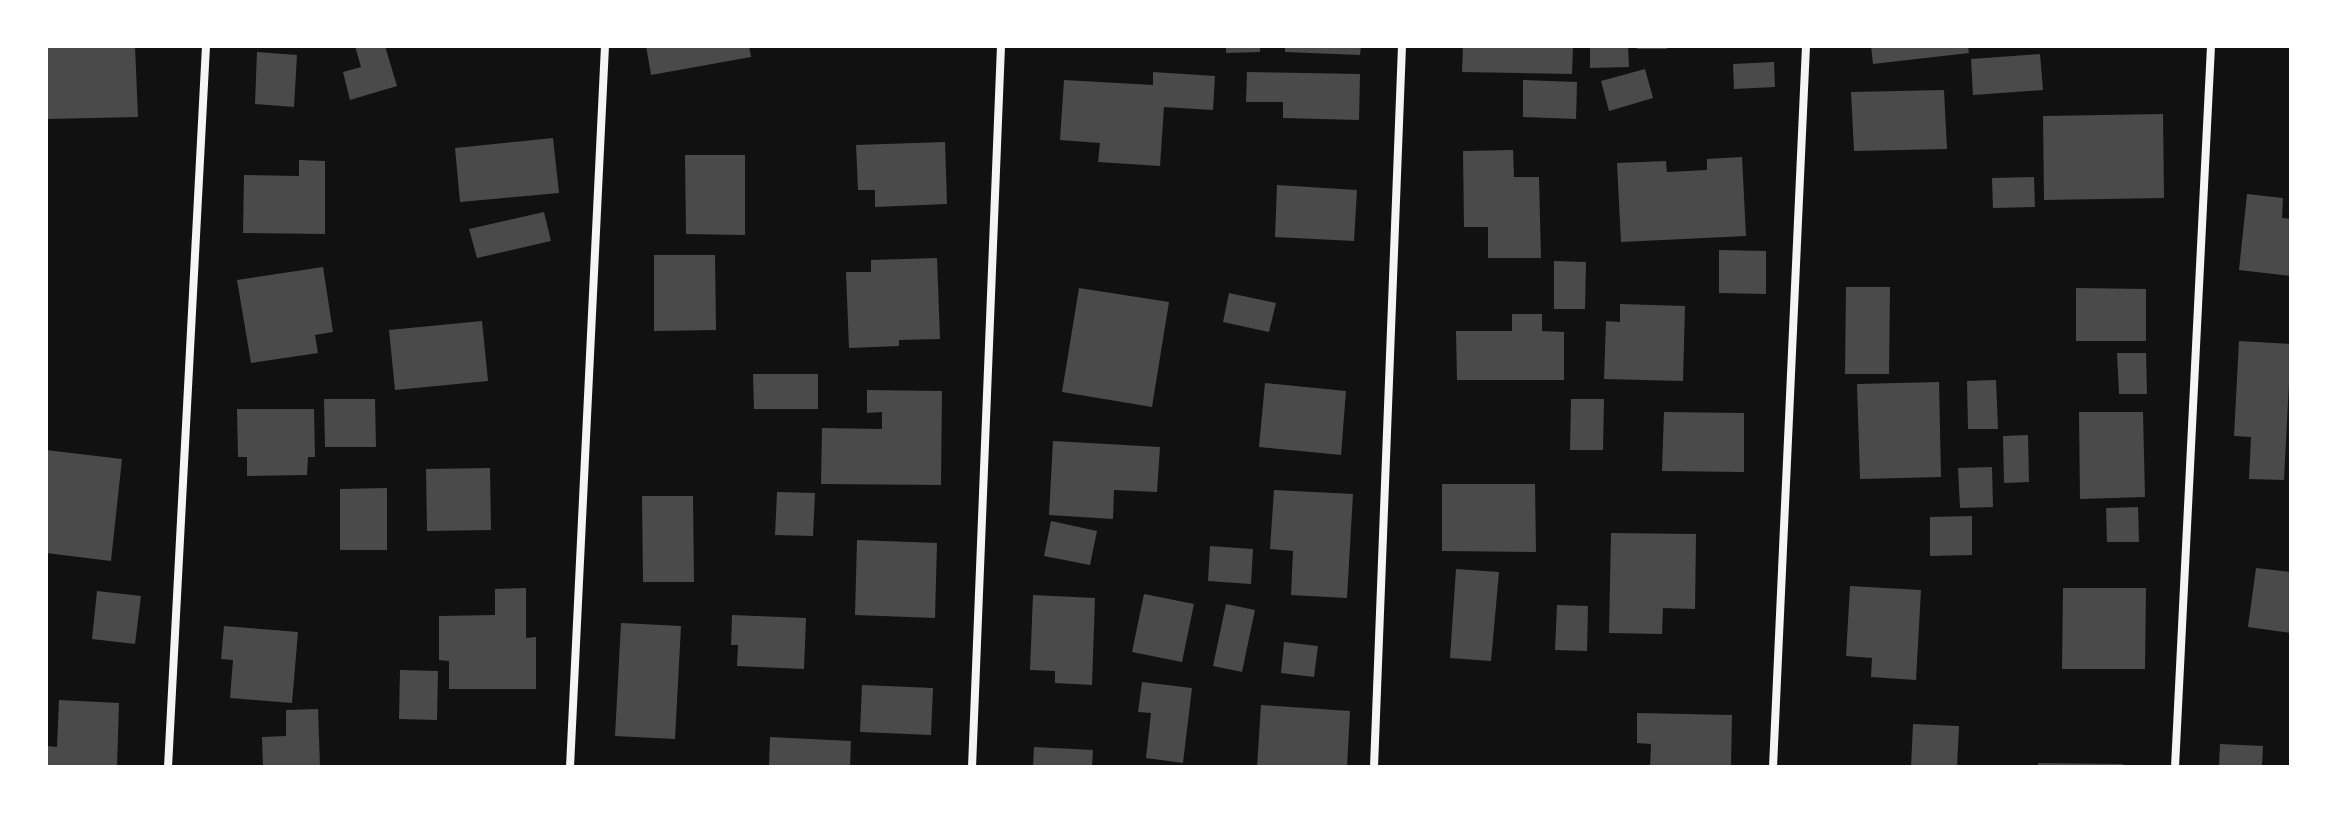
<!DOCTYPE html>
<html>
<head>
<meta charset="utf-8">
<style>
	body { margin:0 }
	#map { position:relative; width:2337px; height:813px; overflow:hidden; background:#111; font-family:"Alegreya Sans",sans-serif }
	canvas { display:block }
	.frame { position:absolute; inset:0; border:48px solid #fff; pointer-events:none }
</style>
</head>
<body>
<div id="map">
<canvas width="2337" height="813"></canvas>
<div class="frame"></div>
</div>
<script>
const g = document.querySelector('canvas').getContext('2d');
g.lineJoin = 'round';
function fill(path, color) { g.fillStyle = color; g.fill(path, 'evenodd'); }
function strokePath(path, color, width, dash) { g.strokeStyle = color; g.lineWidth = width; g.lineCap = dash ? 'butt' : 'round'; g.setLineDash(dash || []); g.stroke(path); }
const building = new Path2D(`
	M46 46H135L138 117 46 119Z
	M355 46H385L397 86 350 100 343 72 361 67Z
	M646 46H749L751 57 651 75Z
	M1226 46H1260V52L1226 53Z
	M1285 46H1361L1360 55 1285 52Z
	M1463 46H1573L1572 74 1462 72Z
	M1590 46H1628L1629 67 1590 68Z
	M1637 46H1667V49H1637Z
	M1871 46H1968L1969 53 1873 64Z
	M257 52 297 55 294 107 255 104Z
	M2040 54 2043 90 1973 95 1971 59Z
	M1774 62 1775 87 1734 89 1733 64Z
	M1645 69 1653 98 1609 111 1601 81Z
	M1153 72 1215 76 1213 110 1164 107 1160 166 1098 162 1100 143 1060 140 1064 80 1153 85Z
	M1247 72 1360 74 1359 120 1283 118V102H1246Z
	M1523 80 1577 82 1576 119 1523 117Z
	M1944 90 1947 149 1854 151 1851 92Z
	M2163 114 2164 198 2044 200 2043 116Z
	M553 138 559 193 460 202 455 148Z
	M945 142 947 204 875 207V190H858L856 145Z
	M1513 150 1514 177H1539L1541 258H1488V227H1464L1463 151Z
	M685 155H745V235L686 234Z
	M1742 157 1746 236 1621 242 1617 163 1666 161 1667 172 1707 170V159Z
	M299 160 325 161V234L243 233 244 175 299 176Z
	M2034 177 2035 207 1993 208 1992 178Z
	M1277 185 1357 190 1354 241 1275 237Z
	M2247 194 2283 198 2282 218 2291 219V276L2239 270Z
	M544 212 551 241 477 258 469 229Z
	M1719 250 1766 251V294L1719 293Z
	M654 255H715L716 330 654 331Z
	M937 258 940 339 899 340V346L849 348 846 272H871V260Z
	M1554 261 1586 262 1585 309H1554Z
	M323 267 333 332 315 335 318 353 251 363 237 280Z
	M1846 287H1890L1889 374H1845Z
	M1079 288 1169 302 1152 407 1062 392Z
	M2076 288 2146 289V341H2076Z
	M1229 293 1276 303 1269 332 1223 322Z
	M1620 304 1685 306 1683 381 1604 379 1606 321 1620 322Z
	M1512 314H1542V331L1564 332V380H1457L1456 331H1512Z
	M482 321 488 381 395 390 389 330Z
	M2239 341 2291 344 2284 480 2249 479 2251 437 2234 436Z
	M2117 353H2146L2147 394H2119Z
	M753 374H818V409H754Z
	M1996 380 1998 429H1968L1967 381Z
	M1939 382 1941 477 1860 479 1857 384Z
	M1265 383 1346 391 1341 455 1259 447Z
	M867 390 942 391 941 485 821 484 822 428 882 429V412L867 413Z
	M324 399H375L376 447H325Z
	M1571 399H1604L1603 450H1570Z
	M237 409H314L315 457H308L307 475 247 476V457H238Z
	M1664 412 1744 413V472L1662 471Z
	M2079 412H2143L2145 497 2080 499Z
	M2028 435 2029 482 2004 483 2003 436Z
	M1053 441 1160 447 1157 492 1114 490 1113 519 1049 515Z
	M46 450 122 459 111 561 46 553Z
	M1992 467 1993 507 1960 508 1958 468Z
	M490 468 491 530 427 531 426 469Z
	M1442 484H1535L1536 552 1442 551Z
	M387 488V550H340V489Z
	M1274 490 1353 494 1347 598 1291 595 1293 551 1270 549Z
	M777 492 815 493 813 536 775 535Z
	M642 496H693L694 582H643Z
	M2138 507 2139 542H2107L2106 508Z
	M1972 516V555L1930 556V517Z
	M1051 521 1097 531 1090 565 1044 556Z
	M1611 533 1696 534 1695 609 1663 608 1662 634 1609 633Z
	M857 540 937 543 935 618 855 615Z
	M1210 546 1253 549 1251 584 1208 581Z
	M2256 568 2291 572V633L2248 627Z
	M1456 569 1499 572 1491 661 1450 658Z
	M1850 586 1921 590 1916 680 1871 677 1872 658 1846 656Z
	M526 588V638L536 637V689H449V661L439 660V616L495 615V589Z
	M2063 588H2146L2145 669H2062Z
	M97 591 141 596 135 644 92 639Z
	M1144 594 1194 604 1182 662 1132 652Z
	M1033 595 1095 598 1092 685 1055 683V671L1030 670Z
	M1226 604 1255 610 1242 672 1213 666Z
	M1557 605 1588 606 1587 651 1555 650Z
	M732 615 806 618 804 669 737 666 738 645H731Z
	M621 623 681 626 675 739 615 736Z
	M224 626 298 632 292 703 230 698 233 660 221 659Z
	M1284 642 1318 646 1314 677 1281 673Z
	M400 670 438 671 437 720 399 719Z
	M1142 682 1192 688 1183 763 1146 758 1151 713 1138 712Z
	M862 685 933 688 931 735 860 732Z
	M59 700 119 703 117 767H46V746L57 747Z
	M1261 705 1350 711 1347 767H1257Z
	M318 709 320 767H263L262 737 286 736V710Z
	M1637 713 1732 715 1731 767H1650L1651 744 1637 743Z
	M1913 724 1959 726 1957 767H1911Z
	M770 737 851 741 850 767H769Z
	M2220 744 2263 746 2262 767H2219Z
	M1034 747 1093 750 1092 767H1033Z
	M2038 763 2123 764V767H2038Z`);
const minor = new Path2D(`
	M168 767 206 46
	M570 767 605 46
	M972 767 1001 46
	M1374 767 1402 46
	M1773 767 1806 46
	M2175 767 2211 46`);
fill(building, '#4a4a4a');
strokePath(minor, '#f5f5f5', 8);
</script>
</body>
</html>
